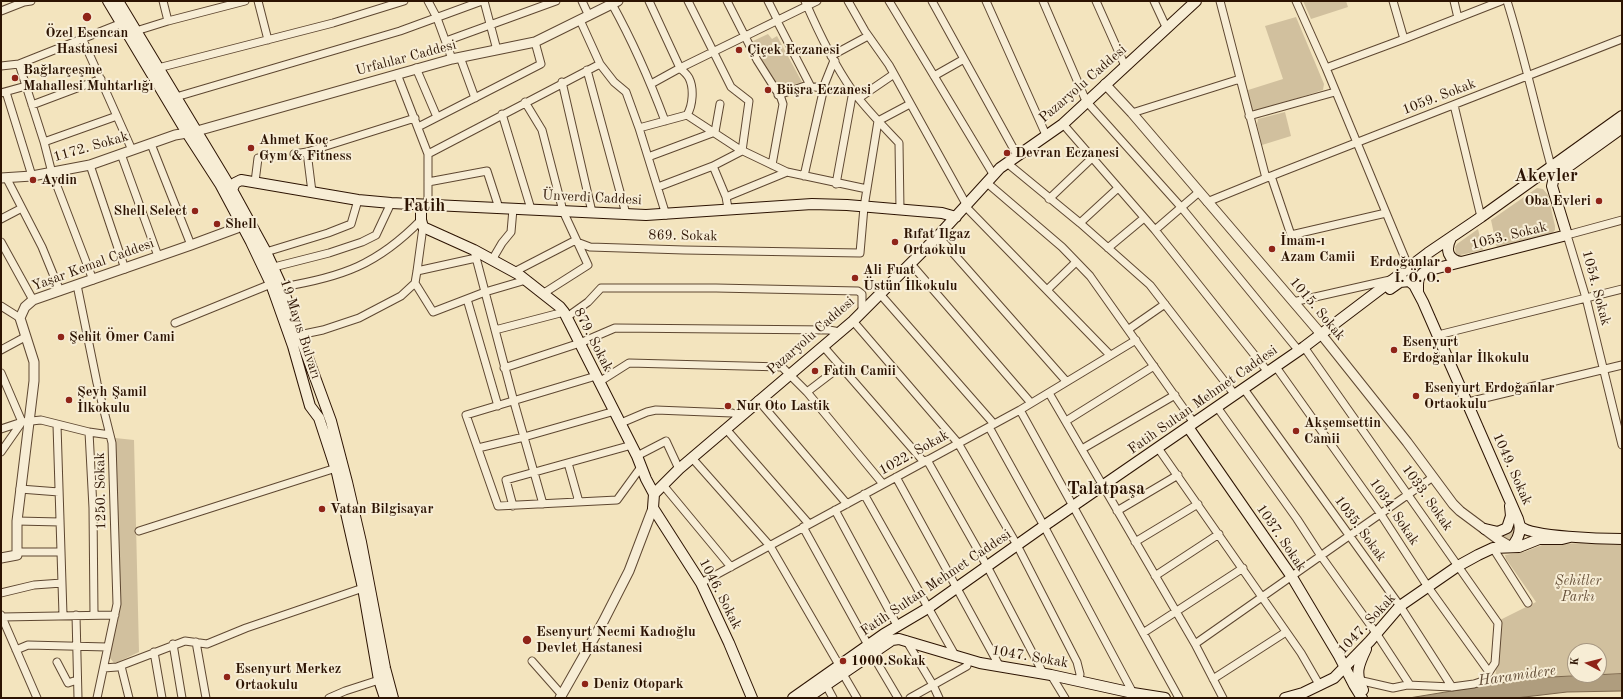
<!DOCTYPE html>
<html>
<head>
<meta charset="utf-8">
<style>
	body { margin:0 }
	#map { position:relative; width:1623px; height:699px; overflow:hidden; background:#f3e4be; font-family:"Old Standard TT",serif }
	canvas { display:block }
	.frame { position:absolute; inset:0; border:2px solid #2c1302; pointer-events:none }
	.north { position:absolute; left:1567px; top:643px; width:40px; height:40px; box-sizing:border-box; background:#f7edd5; border:1px solid #a69681; border-radius:50%; rotate:277deg; font-size:11px; font-weight:700; line-height:16px; text-align:center; color:#2c1302 }
	.north::after { content:''; display:block; margin:auto; width:14px; height:18px; background:#8f2418; clip-path:polygon(50% 0,100% 100%,50% 72%,0 100%) }
</style>
</head>
<body>
<div id="map">
<canvas width="1623" height="699"></canvas>
<div class="frame"></div>
<div class="north">K</div>
</div>
<script>
const g = document.querySelector('canvas').getContext('2d');
g.lineJoin = 'round';
function fill(path, color) { g.fillStyle = color; g.fill(path, 'evenodd'); }
function strokePath(path, color, width, dash) { g.strokeStyle = color; g.lineWidth = width; g.lineCap = dash ? 'butt' : 'round'; g.setLineDash(dash || []); g.stroke(path); }
function write(font, color, halo, rows, align = 'center') {
  g.font = font + ' "Old Standard TT",serif'; g.lineWidth = 4; g.setLineDash([]); g.textBaseline = 'middle'; g.strokeStyle = halo; g.fillStyle = color; for (const [text, x, y, turn = 0] of rows) {
    g.save(); g.translate(x, y); g.rotate((+turn || 0) * Math.PI / 180); g.textAlign = isNaN(turn) ? turn : align; if (halo) g.strokeText(text, 0, 0); g.fillText(text, 0, 0); g.restore();
  }
}
const green = new Path2D(`
	M1303 1H1346L1348 7 1311 19Z
	M1296 17 1324 84 1323 90 1257 111 1251 109 1245 91 1283 79 1265 26Z
	M768 34 772 39 777 36 802 82 777 90 753 41Z
	M1285 112 1291 136 1262 145 1257 124 1258 119Z
	M1537 188 1543 189 1548 195 1555 226V230L1551 235 1497 248 1491 220Z
	M1478 229 1483 250 1456 256 1455 247 1457 244Z
	M1433 254 1438 264 1425 268 1422 262Z
	M1421 263 1423 268 1414 280 1403 277Z
	M115 438 134 440 139 652 118 662 114 663 109 657 113 627 118 622Z
	M1513 518 1516 529 1513 537 1505 541 1495 534Z
	M1581 543 1622 545V674L1599 675V651H1575V675H1581L1495 682 1500 620 1536 602 1506 559 1505 555 1524 552 1542 545Z`);
const water = new Path2D(`
	M1622 674V691L1567 692 1516 698H1409L1531 678Z`);
const minor = new Path2D(`
	M163 1 168 21
	M258 1 268 40
	M428 1 437 18 452 59
	M484 1 497 50
	M582 1 589 16
	M649 1 680 68C683 71 687 74 689 78 694 88 693 105 687 115
	M727 1 757 60 781 98 783 104 772 165
	M768 1 778 21
	M805 1C818 31 833 63 852 90 866 109 883 126 899 143L900 210
	M848 1 865 31 889 65 966 204
	M889 1 993 174
	M932 1 1017 155
	M986 1 1046 135
	M1043 1 1086 101 1181 207 1299 351
	M1096 1 1125 66
	M1154 1 1167 29
	M1296 1 1326 68 1409 268
	M1393 1 1404 39
	M1454 1 1458 18
	M1507 1C1524 55 1536 111 1551 166
	M612 4C633 42 650 81 665 121
	M1 11 24 2 31 1
	M580 20 600 64 614 82 626 92 639 128 666 215
	M777 21 811 87
	M136 31 168 21 245 1
	M83 40 132 150
	M446 41 556 1
	M831 56 868 36
	M460 57 475 98
	M19 64 44 142 52 173 93 280
	M1 66 19 64 122 23
	M158 68 333 23 404 1
	M416 68 437 117
	M1326 68 1404 39 1501 1
	M587 70 626 214
	M397 74 428 154V205
	M934 76 964 59
	M562 82 592 212
	M651 84 680 68 817 1
	M6 92 32 176
	M1 93 26 86
	M778 95 805 86 824 88
	M176 97 400 31 482 1
	M859 98 894 74
	M525 102 542 130 563 211 588 265 544 293
	M32 105 101 79
	M1454 105 1481 217
	M1132 113 1240 79
	M502 114 531 209
	M1249 116 1335 92
	M1063 124 1155 230 1268 372
	M418 127 541 64 535 42
	M639 128 687 115 739 149 787 172 867 189
	M44 142 117 116
	M151 144 191 245
	M121 154 158 256
	M294 154 307 152
	M428 154 600 64
	M648 157 715 132 720 104
	M1007 163 1080 223 1150 285 1235 395
	M90 165 125 269
	M713 166 726 197 728 208
	M804 176 825 83 833 63 835 61
	M1271 176 1291 235 1386 213
	M1266 178 1622 39
	M7 179 42 247 60 291
	M255 182 258 158
	M428 182 487 171 499 208
	M986 182 1062 247 1090 276 1194 423
	M836 184 853 91
	M658 187 713 166 742 151 749 101 731 87 688 1
	M312 192 307 152 415 118
	M726 197 787 172
	M1049 199 1093 157
	M1207 202 1266 178 1220 1
	M965 206 1110 355
	M1 219 22 208
	M1622 220 1567 235 1586 298 1622 445
	M1080 223 1118 188
	M1155 230 1199 192
	M938 236 1066 381
	M1 242 33 300
	M1108 248 1144 218
	M474 250 514 402 543 504
	M266 252 328 233 351 224 358 200
	M492 260 502 243 511 232 513 209
	M911 264 1031 403
	M274 267 329 253 362 242 376 235 391 203
	M417 271 476 258
	M514 272 574 241 590 247 684 250 860 253 864 207 878 121 910 104
	M415 283 433 312 485 292 526 280
	M77 285 97 383 112 443 117 604 97 698
	M282 287C342 277 377 265 421 220
	M1047 290 1076 262
	M880 294 994 424
	M467 299 498 406
	M1293 302 1390 280
	M1 306 20 318
	M567 317 588 302 601 288H716L858 291 862 294V311
	M853 321 958 443 1017 545 1077 662 1080 674 1079 680
	M175 323 271 284
	M1129 329 1165 304
	M495 330 564 312
	M299 335 323 330 359 318 401 296 415 283 417 271 423 227
	M1438 335 1622 289
	M823 346 924 462
	M1304 347 1498 623 1495 663 1483 681 1474 684 1452 687 1407 685 1393 688 1358 680
	M1 350 25 337
	M1276 367 1380 513 1428 587 1489 672
	M504 368 580 343 615 328 829 330 840 332
	M1 373 22 422 1 429
	M596 376 466 415 498 506 617 500 641 467
	M599 382 629 363 782 367 807 392 883 484
	M1244 389 1400 606 1452 687
	M807 392 841 366
	M1049 393 1195 644 1223 698
	M758 400 847 504
	M1468 402 1622 365
	M1217 407 1297 519 1321 556 1376 633 1410 685
	M1020 410 1179 698
	M1066 421 1154 366
	M621 423 647 412 656 410 732 413 741 416
	M57 425 63 615
	M989 427 1044 526 1133 693
	M726 429 809 524
	M89 432 93 508 94 614
	M478 448 524 437 615 411
	M1158 448 1301 653 1320 686
	M1082 449 1175 395
	M1 452 22 422 41 420 89 432 110 435
	M637 456 666 441 679 469
	M692 458 770 546 839 665
	M927 460 987 566 1043 673
	M568 463 579 502
	M896 477 1000 667
	M663 485 731 567
	M20 489 59 492
	M864 494 956 657
	M513 506 506 480 632 445
	M835 510 898 627
	M1117 511 1178 475
	M17 521 60 522
	M803 527 868 645
	M139 531 336 468
	M1135 542 1198 504
	M1493 548 1528 603
	M17 552H61
	M1155 576 1219 534
	M701 583 1020 410 1136 340
	M1 593 34 585 62 583
	M1 615 37 698
	M76 615 78 698
	M2 617 115 615
	M1143 633 1243 568
	M906 640 933 685 939 698
	M196 642 206 698
	M173 644 182 698
	M1195 644 1433 477
	M16 650 28 645 107 647
	M154 652 162 698
	M872 654 898 698
	M532 661 562 695
	M57 662 68 683 77 680
	M121 666 129 698
	M104 668 117 667 185 641 207 644 246 628 363 588
	M843 674 857 698
	M1051 675 1065 698
	M1213 679 1286 632
	M826 685 833 698
	M329 698 345 691 379 680
	M910 698 967 666 968 660`);
const tertiary = new Path2D(`
	M1105 84 1132 113 1321 334 1407 442 1453 504 1460 511 1499 540 1511 547
	M197 131 452 59 535 42 618 1
	M1 178 32 176 90 165 175 135 187 133
	M1 558 17 555V521L34 381V362L20 318 25 307 33 300 191 245 237 228 242 224
	M560 698 603 622 629 571 653 508`);
const secondary = new Path2D(`
	M108 1 187 133 220 184 251 242 271 284 293 346 310 406 319 418 337 473 363 588 379 680 385 698
	M118 1 232 190 266 252 282 287 331 421 347 482 361 542 385 668 393 698
	M232 190 235 183 241 180 358 200 391 203 646 215 812 204 847 205 942 213 956 217
	M421 205V220L423 227 474 250 518 274 560 307 564 312 637 456 646 479 654 494 653 508 701 583 729 643 752 698
	M1451 238C1445 250 1448 260 1461 262
	M1390 289 1400 282 1409 281 1414 285 1423 302 1518 519C1522 530 1519 539 1511 547
	M1418 291C1418 282 1417 276 1426 271L1567 235 1552 186 1554 177 1622 128
	M1188 427 1292 577 1339 656 1354 685 1362 698
	M654 494 679 469 853 321 938 236 1000 168 1063 124 1196 1
	M1520 526C1530 537 1605 539 1622 539
	M1485 529 1498 532 1507 528 1511 516 1510 506
	M1363 690C1355 673 1358 666 1366 649
	M793 698 884 634 928 608 1044 526 1304 347 1428 253 1481 217 1622 116
	M807 698 892 640 899 639 980 663 1051 675 1133 693 1165 698
	M1285 698 1303 693 1334 678 1370 641 1400 606 1458 566 1478 555 1493 548 1519 547 1539 539H1562L1570 537`);
const markers = [
	[87,17,5,"#8f2418"],
	[739,50,4,"#8f2418"],
	[15,78,4,"#8f2418"],
	[768,90,4,"#8f2418"],
	[251,148,4,"#8f2418"],
	[1007,153,4,"#8f2418"],
	[33,180,4,"#8f2418"],
	[1599,201,4,"#8f2418"],
	[195,211,4,"#8f2418"],
	[217,224,4,"#8f2418"],
	[895,242,4,"#8f2418"],
	[1272,249,4,"#8f2418"],
	[1448,270,4,"#8f2418"],
	[855,278,4,"#8f2418"],
	[61,337,4,"#8f2418"],
	[1394,350,4,"#8f2418"],
	[815,371,4,"#8f2418"],
	[1416,396,4,"#8f2418"],
	[69,400,4,"#8f2418"],
	[728,406,4,"#8f2418"],
	[1296,431,4,"#8f2418"],
	[322,509,4,"#8f2418"],
	[527,640,5,"#8f2418"],
	[843,661,4,"#8f2418"],
	[227,677,4,"#8f2418"],
	[585,684,4,"#8f2418"]
];
const poiNames = [
	["Özel Esencan",87,33,"center"],
	["Hastanesi",87,49,"center"],
	["Çiçek Eczanesi",747,50],
	["Bağlarçeşme",23,70],
	["Mahallesi Muhtarlığı",23,86],
	["Büşra Eczanesi",776,90],
	["Ahmet Koç",259,140],
	["Gym & Fitness",259,156],
	["Devran Eczanesi",1015,153],
	["Aydin",41,180],
	["Oba Evleri",1591,201,"right"],
	["Shell Select",187,211,"right"],
	["Shell",225,224],
	["Rıfat Ilgaz",903,234],
	["Ortaokulu",903,250],
	["İmam-ı",1280,241],
	["Azam Camii",1280,257],
	["Erdoğanlar",1440,262,"right"],
	["İ. Ö. O.",1440,278,"right"],
	["Ali Fuat",863,270],
	["Üstün İlkokulu",863,286],
	["Şehit Ömer Cami",69,337],
	["Esenyurt",1402,342],
	["Erdoğanlar İlkokulu",1402,358],
	["Fatih Camii",823,371],
	["Esenyurt Erdoğanlar",1424,388],
	["Ortaokulu",1424,404],
	["Şeyh Şamil",77,392],
	["İlkokulu",77,408],
	["Nur Oto Lastik",736,406],
	["Akşemsettin",1304,423],
	["Camii",1304,439],
	["Vatan Bilgisayar",330,509],
	["Esenyurt Necmi Kadıoğlu",536,632],
	["Devlet Hastanesi",536,648],
	["1000.Sokak",851,661],
	["Esenyurt Merkez",235,669],
	["Ortaokulu",235,685],
	["Deniz Otopark",593,684]
];
const streetNames = [
	["Urfalılar Caddesi",406,58,-15],
	["Pazaryolu Caddesi",1083,84,-41],
	["1059. Sokak",1439,97,-21],
	["1172. Sokak",91,147,-16],
	["Ünverdi Caddesi",592,198,3],
	["869. Sokak",683,236,1],
	["1053. Sokak",1509,236,-14],
	["Yaşar Kemal Caddesi",93,265,-20],
	["1054. Sokak",1596,288,75],
	["1015. Sokak",1317,309,50],
	["19 Mayıs Bulvarı",300,329,72],
	["Pazaryolu Caddesi",811,336,-41],
	["879. Sokak",593,340,63],
	["Fatih Sultan Mehmet Caddesi",1203,400,-35],
	["1022. Sokak",914,453,-29],
	["1049. Sokak",1512,469,66],
	["1250. Sokak",101,491,-91],
	["1033. Sokak",1427,498,55],
	["1034. Sokak",1394,512,56],
	["1035. Sokak",1360,529,54],
	["1037. Sokak",1281,538,56],
	["Fatih Sultan Mehmet Caddesi",936,583,-34],
	["1046. Sokak",720,594,63],
	["1047. Sokak",1367,624,-47],
	["1047. Sokak",1030,657,10]
];
const parkNames = [
	["Şehitler",1578,581],
	["Parkı",1578,597]
];
const waterNames = [
	["Haramidere",1517,676,-8]
];
const districtNames = [
	["Akevler",1546,176],
	["Fatih",424,206],
	["Talatpaşa",1106,489]
];
fill(green, '#d1c09e');
fill(water, '#af9d7e');
strokePath(water, '#7b664c', 1);
strokePath(minor, '#5e4731', 9);
strokePath(tertiary, '#5e4731', 11);
strokePath(secondary, '#2c1302', 12);
strokePath(minor, '#f7edd5', 7);
strokePath(tertiary, '#f7edd5', 9);
strokePath(secondary, '#f7edd5', 10);
for (const [x, y, r, color] of markers) { const dot = new Path2D(); dot.arc(x, y, r, 0, 2 * Math.PI); g.fillStyle = color; g.fill(dot); strokePath(dot, '#f7edd5', 1.5); }
write('bold 14px', '#2c1302', '#f7edd5', poiNames, 'left');
write('14px', '#2c1302', '#f7edd5', streetNames);
write('italic 14px', '#665039', '#f7edd5', parkNames);
write('italic 15px', '#604a34', '#f7edd5', waterNames);
write('bold 18px', '#2c1302', '#f7edd5', districtNames);
</script>
</body>
</html>
